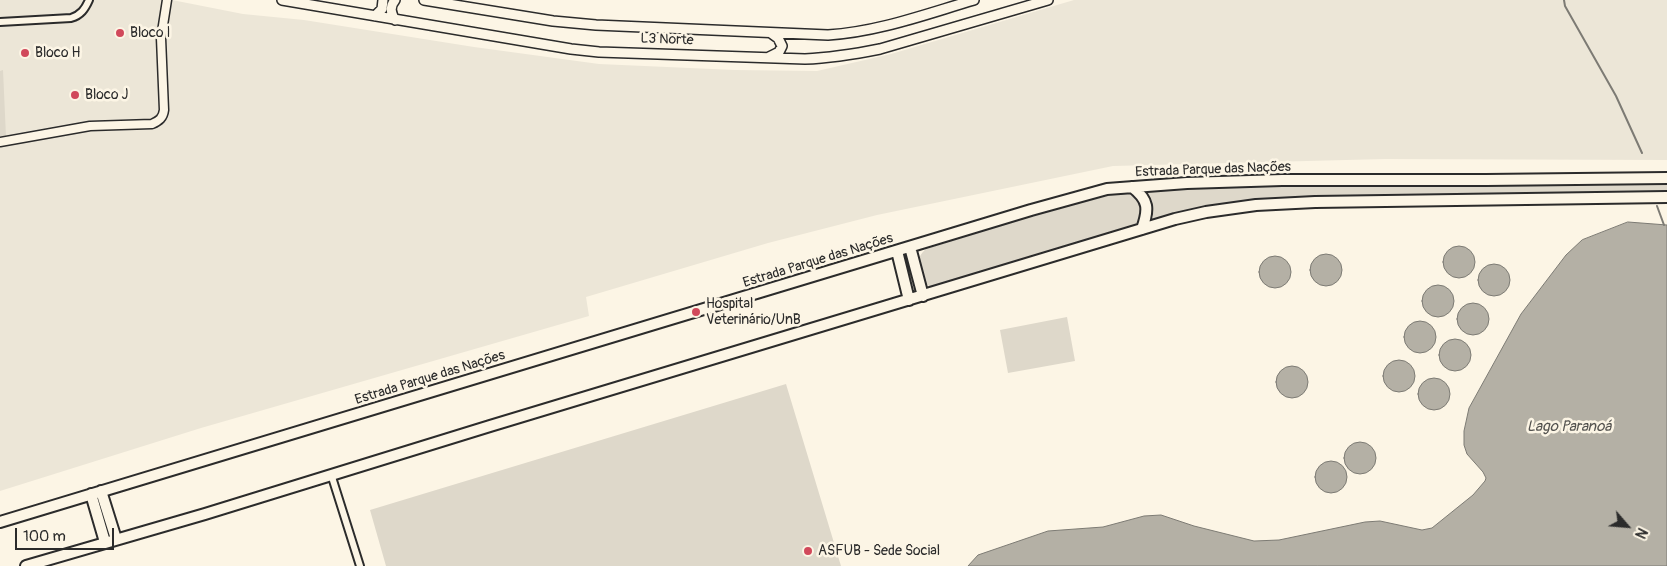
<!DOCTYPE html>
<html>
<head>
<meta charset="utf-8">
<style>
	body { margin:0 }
	#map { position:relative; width:1667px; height:566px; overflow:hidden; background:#fcf5e5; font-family:Pangolin,sans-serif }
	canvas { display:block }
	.north { position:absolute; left:1602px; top:501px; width:50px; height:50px; -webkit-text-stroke:4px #fcf5e5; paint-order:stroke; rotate:117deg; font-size:14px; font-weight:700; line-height:20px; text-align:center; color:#2b2b2b }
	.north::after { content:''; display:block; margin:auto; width:18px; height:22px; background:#2b2b2b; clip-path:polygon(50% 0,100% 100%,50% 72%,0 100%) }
	.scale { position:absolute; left:15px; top:528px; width:99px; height:22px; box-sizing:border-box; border:2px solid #2b2b2b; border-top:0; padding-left:6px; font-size:15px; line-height:18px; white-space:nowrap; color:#2b2b2b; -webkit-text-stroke:4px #fcf5e5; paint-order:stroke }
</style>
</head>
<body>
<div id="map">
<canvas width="1667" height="566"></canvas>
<div class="north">N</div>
<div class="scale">100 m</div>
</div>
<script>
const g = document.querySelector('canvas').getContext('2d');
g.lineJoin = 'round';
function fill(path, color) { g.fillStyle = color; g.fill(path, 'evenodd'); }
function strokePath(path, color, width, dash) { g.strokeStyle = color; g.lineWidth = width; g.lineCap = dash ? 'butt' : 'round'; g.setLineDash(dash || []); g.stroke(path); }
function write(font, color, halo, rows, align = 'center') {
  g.font = font + ' Pangolin,sans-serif'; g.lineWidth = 5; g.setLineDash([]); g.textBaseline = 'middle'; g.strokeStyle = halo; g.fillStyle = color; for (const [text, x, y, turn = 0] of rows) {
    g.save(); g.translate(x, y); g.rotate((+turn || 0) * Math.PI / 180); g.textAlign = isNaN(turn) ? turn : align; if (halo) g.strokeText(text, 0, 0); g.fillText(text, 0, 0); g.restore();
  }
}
const built = new Path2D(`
	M0 0H172L243 14 304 20 474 47 599 64 735 70 817 71 891 54 1074 0H1667V160L1385 159 1113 166 877 215 768 243 586 297 589 316 201 428 0 491Z`);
const green = new Path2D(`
	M3 70 6 137 0 138V71Z
	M1667 182V192L1322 196 1270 198 1221 205 1154 221 1146 191 1239 187Z
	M1119 193C1132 192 1136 196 1143 206L1140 222 1136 226 932 288 925 283C921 268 913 260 926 249L1048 211Z
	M1067 317 1075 361 1008 373 1000 330Z
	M786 384 841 566H386L370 510Z`);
const water = new Path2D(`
	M1628 222 1667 225V566H968L978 555 1048 531 1103 527 1144 516 1161 515 1194 526 1254 541 1279 540 1365 522 1380 521 1422 530 1432 528 1473 495 1485 481 1486 478 1483 472 1467 454 1464 445V431L1469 408 1521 314 1566 255 1582 240Z
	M1443 262a16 16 0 1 1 32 0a16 16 0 1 1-32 0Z
	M1310 270a16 16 0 1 1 32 0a16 16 0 1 1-32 0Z
	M1259 272a16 16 0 1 1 32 0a16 16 0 1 1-32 0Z
	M1478 280a16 16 0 1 1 32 0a16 16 0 1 1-32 0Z
	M1422 301a16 16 0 1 1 32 0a16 16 0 1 1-32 0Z
	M1457 319a16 16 0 1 1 32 0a16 16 0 1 1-32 0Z
	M1404 337a16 16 0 1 1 32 0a16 16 0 1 1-32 0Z
	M1439 355a16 16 0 1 1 32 0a16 16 0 1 1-32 0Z
	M1383 376a16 16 0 1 1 32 0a16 16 0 1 1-32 0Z
	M1276 382a16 16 0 1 1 32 0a16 16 0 1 1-32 0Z
	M1418 394a16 16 0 1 1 32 0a16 16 0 1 1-32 0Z
	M1344 458a16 16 0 1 1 32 0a16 16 0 1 1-32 0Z
	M1315 477a16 16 0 1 1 32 0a16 16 0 1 1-32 0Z`);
const stream = new Path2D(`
	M1564 0 1565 6 1616 96 1642 153
	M1657 206 1664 225`);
const minor = new Path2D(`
	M0 22 71 18C81 15 85 9 89 0
	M331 474 360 566`);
const tertiary = new Path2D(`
	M0 142 90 126 152 124C159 121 163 118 164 110L161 38 167 0`);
const secondary = new Path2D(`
	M282 0 571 49 599 52 805 59C831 58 855 54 880 49L1048 0
	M395 0C389 7 391 13 395 20
	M424 0 553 21 596 25 828 35C878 32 926 14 974 0
	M375 16 382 9 383 0
	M769 57 779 52 782 46 778 38 771 33`);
const trunk = new Path2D(`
	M1132 187C1149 200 1149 209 1142 229
	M910 247 923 296
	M897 251 909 300
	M101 491 116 539
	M91 494 105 542
	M0 522 1031 210 1107 189 1187 183 1282 180H1486L1667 178
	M26 566 205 514 490 426 1175 219 1206 212 1256 205 1315 202 1667 197`);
const markers = [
	[120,33,5,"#d1495b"],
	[25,53,5,"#d1495b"],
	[75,95,5,"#d1495b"],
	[696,312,5,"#d1495b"],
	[808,551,5,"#d1495b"]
];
const poiNames = [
	["Bloco I",130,33],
	["Bloco H",35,53],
	["Bloco J",85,95],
	["Hospital",706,304],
	["Veterinário/UnB",706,320],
	["ASFUB - Sede Social",818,551]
];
const streetNames = [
	["L3 Norte",667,40,2],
	["Estrada Parque das Nações",1213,170,-2],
	["Estrada Parque das Nações",818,261,-17],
	["Estrada Parque das Nações",430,378,-17]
];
const waterNames = [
	["Lago Paranoá",1569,427]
];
fill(built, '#ece6d7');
fill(green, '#ded8ca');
fill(water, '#b4b0a5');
strokePath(water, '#7d7b74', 1);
strokePath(stream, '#7d7b74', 2);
strokePath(minor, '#2b2b2b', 10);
strokePath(tertiary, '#2b2b2b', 11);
strokePath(secondary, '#2b2b2b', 12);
strokePath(trunk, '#2b2b2b', 14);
strokePath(minor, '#fcf5e5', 6);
strokePath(tertiary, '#fcf5e5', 8);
strokePath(secondary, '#fcf5e5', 9);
strokePath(trunk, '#fcf5e5', 10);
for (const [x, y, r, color] of markers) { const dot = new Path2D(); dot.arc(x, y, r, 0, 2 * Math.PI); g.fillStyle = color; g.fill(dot); strokePath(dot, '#fcf5e5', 2); }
write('14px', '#2b2b2b', '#fcf5e5', poiNames, 'left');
write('14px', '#2b2b2b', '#fcf5e5', streetNames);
write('italic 15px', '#545350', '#fcf5e5', waterNames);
</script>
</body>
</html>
